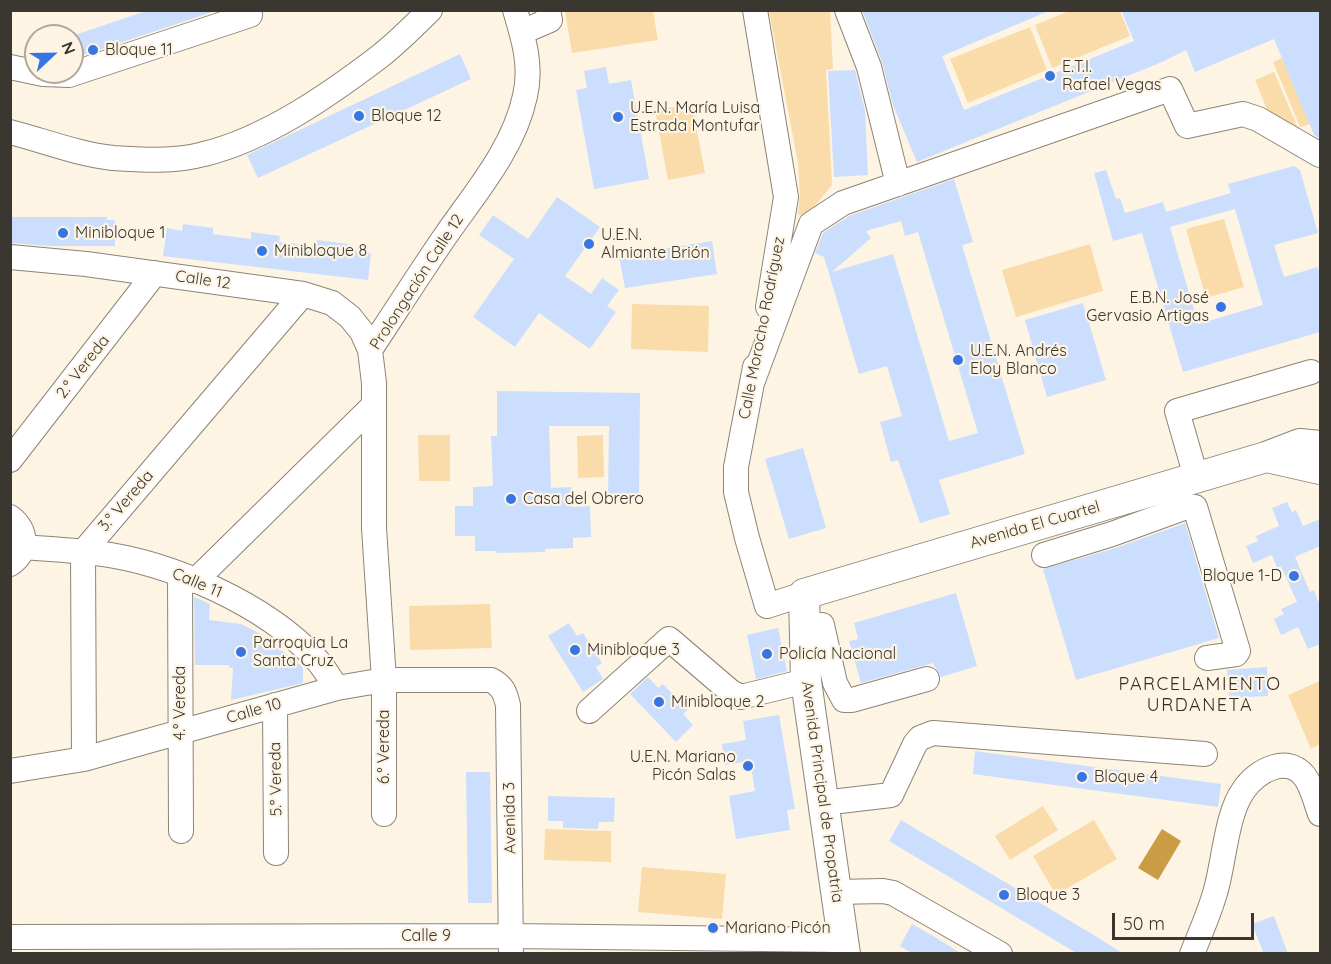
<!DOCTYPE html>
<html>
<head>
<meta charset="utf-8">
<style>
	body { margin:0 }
	#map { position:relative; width:1331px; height:964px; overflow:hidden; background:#fef4e4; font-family:Quicksand,sans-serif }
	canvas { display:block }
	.frame { position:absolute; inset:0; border:12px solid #3a3630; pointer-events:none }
	.north { position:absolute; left:24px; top:24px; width:60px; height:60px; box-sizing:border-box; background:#fef4e4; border:2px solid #b0a89c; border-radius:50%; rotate:68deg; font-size:16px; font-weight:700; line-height:24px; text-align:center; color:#3a3630 }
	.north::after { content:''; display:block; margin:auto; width:21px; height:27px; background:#3775e4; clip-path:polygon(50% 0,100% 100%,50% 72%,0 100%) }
	.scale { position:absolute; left:1112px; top:913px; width:142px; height:27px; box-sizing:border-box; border:3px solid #3a3630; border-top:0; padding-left:8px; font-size:18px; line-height:21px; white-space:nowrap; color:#3a3630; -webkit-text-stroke:4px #fef4e4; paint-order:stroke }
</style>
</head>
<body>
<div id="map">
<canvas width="1331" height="964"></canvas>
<div class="frame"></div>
<div class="north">N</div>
<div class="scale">50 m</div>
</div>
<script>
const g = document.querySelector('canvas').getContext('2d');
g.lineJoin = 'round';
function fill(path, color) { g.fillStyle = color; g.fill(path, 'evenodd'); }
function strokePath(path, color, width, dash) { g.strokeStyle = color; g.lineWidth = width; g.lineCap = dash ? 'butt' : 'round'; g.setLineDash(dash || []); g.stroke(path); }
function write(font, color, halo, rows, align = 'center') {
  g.font = font + ' Quicksand,sans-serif'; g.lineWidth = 4.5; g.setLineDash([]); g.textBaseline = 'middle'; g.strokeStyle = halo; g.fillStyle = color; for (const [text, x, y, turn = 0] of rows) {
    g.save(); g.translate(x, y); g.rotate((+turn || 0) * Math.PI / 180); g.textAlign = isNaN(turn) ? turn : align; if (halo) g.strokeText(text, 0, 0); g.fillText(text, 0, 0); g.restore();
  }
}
const green = new Path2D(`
	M565 11H653L658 40 572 53Z
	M769 11H830L833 69 826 70 832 185 805 218 798 214 800 195 798 163Z
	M1069 11H1120L1130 36 1052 68 1035 25Z
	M1030 27 1047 70 968 103 950 59Z
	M1282 58 1310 124 1300 127 1273 62Z
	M1274 72 1303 140 1283 148 1255 80Z
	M692 104 705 173 668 180 655 110Z
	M1224 219 1244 287 1206 298 1186 229Z
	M1090 244 1103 291 1016 317 1002 270Z
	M632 304 709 306 708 352 631 349Z
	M418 435H450V481H419Z
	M603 435 604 477 578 478 577 436Z
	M490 604 492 648 410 650 409 606Z
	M1320 681V744L1311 749 1288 695Z
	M1043 806 1058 830 1010 860 995 836Z
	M1094 820 1117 859 1056 895 1033 856Z
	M545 829 611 831V862L544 860Z
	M642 867 726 874 722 919 638 912Z`);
const water = new Path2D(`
	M1162 829 1181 841 1158 880 1138 868Z`);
const building = new Path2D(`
	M149 10H218L72 59V36Z
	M862 10H1051L942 56 964 110 1134 41 1121 10H1320V139L1314 135 1274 39 1195 72 1186 50 1162 62 917 162 893 105 882 62Z
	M460 54 471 79 258 178 247 155Z
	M606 67 609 84 631 80 649 179 594 189 576 90 587 88 584 71Z
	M855 70 865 111 868 175 834 177 828 71Z
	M1294 166 1300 170 1318 233 1274 245 1284 277 1318 267 1320 277V332L1183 372 1142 233 1113 241 1094 173 1106 170 1116 199 1120 198 1125 213 1163 202 1166 212 1231 193 1228 184ZM1235 209 1263 305 1198 324 1170 227Z
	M954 179 973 242 962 245 1025 454 939 480 950 514 920 523 898 460 891 462 880 422 902 416 887 366 859 374 824 257 815 253 823 233 849 216ZM901 221 905 236 918 232 978 433 949 441 893 254 832 272 871 238 866 231Z
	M557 197 600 227 565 276 591 294 602 278 619 290 607 306 616 312 590 349 539 313 515 347 473 317 514 259 479 235 493 215 528 239Z
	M10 217H107V220H115V246H49L10 243Z
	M183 224 213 228V234L251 239V232L280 236 279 242 317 246V240L348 244V250L371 253 368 280 163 256 167 228 182 231Z
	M712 241 717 274 625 288 619 256Z
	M1083 303 1106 380 1047 397 1025 320Z
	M497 391 640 393 639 498 608 497 609 426H549L551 488 571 487 572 507 590 506 591 537 573 538V548L545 549V552L497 553 496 551H475V536H455V506H473V487L493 486 491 436H497Z
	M803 448 826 528 789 539 765 459Z
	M1287 502 1292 512 1296 510 1303 526 1320 519V546L1295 557 1310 592 1314 590 1320 606V644L1308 649 1298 627 1281 635 1274 619 1284 614 1281 609 1297 602 1281 566 1277 568 1272 555 1253 563 1246 546 1258 541 1256 536 1279 526 1272 508Z
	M1185 523 1219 638 1076 680 1043 569 1116 548Z
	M956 593 977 666 941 677 933 663 861 683 849 641 858 639 854 623Z
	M194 597 210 604 209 620 241 624 259 633 303 667V683L231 700 233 668H229V665H195Z
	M569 623 577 636 583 633 602 663 596 667 603 679 583 692 548 636Z
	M778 628 787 671 756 679 747 635Z
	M1267 667 1268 696 1229 698 1227 670Z
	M648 677 658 688 663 684 688 710 683 714 693 725 676 742 630 694Z
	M779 715 795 809 787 810 790 830 736 839 729 796 755 791 750 761 725 765 722 744 746 740 743 721Z
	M975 751 1221 784 1218 807 973 774Z
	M466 772H490L492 903H468Z
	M548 796 615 798 614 822H599L598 829 563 828V821H548Z
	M901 820 1092 934 1124 954H1078L889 841Z
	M1274 916 1288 954H1264L1252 924Z
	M912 924 935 937 962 954H913L900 946Z`);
const minor = new Path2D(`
	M755 10 786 197 768 307
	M847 10 869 67 898 184
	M522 32 550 20 548 10
	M10 67 43 74 69 75 250 15
	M10 132C45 141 77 154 113 158 142 160 175 162 204 154 266 139 329 95 379 57 397 43 414 26 430 10
	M10 257 86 264 303 294 332 303 350 317 362 332 370 350 374 383V528L384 680V814
	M370 350C395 312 420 273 446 235 476 192 514 148 525 96 532 66 524 40 515 10
	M755 367 736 467V492L747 538 767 606 804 594
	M752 383 811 224 843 203 1170 89 1187 126 1243 114 1258 119 1320 155
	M10 460 155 273
	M1196 477 1177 411 1311 372
	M10 517C27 530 29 552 10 564
	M23 547C48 549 72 550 96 553 170 562 265 604 316 659 324 667 330 679 337 688
	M1044 555 1112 534 1189 506 1195 507 1238 651 1236 654 1207 658
	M180 575 181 831
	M195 581 374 405
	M822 625 835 683 844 700H852L927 679
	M275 705 276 853
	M589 711 669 639 731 692 741 697 806 681
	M84 759 83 552 303 294
	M10 771 84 759 337 688 384 680H491C503 686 505 693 508 705L511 954
	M823 803 891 795 915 744 920 738 933 733 1205 754
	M836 892 883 891 893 893 1000 954
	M10 937 511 936 842 940
	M1192 954C1200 934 1209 914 1215 893 1224 864 1226 815 1243 791 1256 770 1291 752 1307 780 1313 790 1316 803 1320 814`);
const major = new Path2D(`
	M1271 458 1320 469
	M845 954 806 681 804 594 1266 457 1300 444 1320 446`);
const markers = [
	[93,50,6,"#3775e4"],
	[1050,76,6,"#3775e4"],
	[359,116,6,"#3775e4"],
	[618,117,6,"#3775e4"],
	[63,233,6,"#3775e4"],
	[589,244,6,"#3775e4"],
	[262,251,6,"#3775e4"],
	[1221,307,6,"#3775e4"],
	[958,360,6,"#3775e4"],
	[511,499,6,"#3775e4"],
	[1294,576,6,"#3775e4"],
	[575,650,6,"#3775e4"],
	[241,652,6,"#3775e4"],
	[767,654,6,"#3775e4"],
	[659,702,6,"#3775e4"],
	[748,766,6,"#3775e4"],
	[1082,777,6,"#3775e4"],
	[1004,895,6,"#3775e4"],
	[713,928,6,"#3775e4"]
];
const poiNames = [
	["Bloque 11",105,50],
	["E.T.I.",1062,67],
	["Rafael Vegas",1062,85],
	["U.E.N. María Luisa",630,108],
	["Estrada Montufar",630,126],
	["Bloque 12",371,116],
	["Minibloque 1",75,233],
	["U.E.N.",601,235],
	["Almiante Brión",601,253],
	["Minibloque 8",274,251],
	["E.B.N. José",1209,298,"right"],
	["Gervasio Artigas",1209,316,"right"],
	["U.E.N. Andrés",970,351],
	["Eloy Blanco",970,369],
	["Casa del Obrero",523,499],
	["Bloque 1-D",1282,576,"right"],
	["Parroquia La",253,643],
	["Santa Cruz",253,661],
	["Minibloque 3",587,650],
	["Policía Nacional",779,654],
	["Minibloque 2",671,702],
	["U.E.N. Mariano",736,757,"right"],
	["Picón Salas",736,775,"right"],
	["Bloque 4",1094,777],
	["Bloque 3",1016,895],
	["Mariano Picón",725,928]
];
const streetNames = [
	["Calle 12",203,280,8],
	["Prolongación Calle 12",417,282,-57],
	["Calle Morocho Rodríguez",762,328,-79],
	["2.° Vereda",83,367,-52],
	["3.° Vereda",126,501,-49],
	["Avenida El Cuartel",1035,525,-16],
	["Calle 11",197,583,23],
	["4.° Vereda",180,703,-90],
	["Calle 10",254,711,-16],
	["6.° Vereda",384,747,-90],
	["5.° Vereda",276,779,-91],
	["Avenida Principal de Propatria",822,792,82],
	["Avenida 3",510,818,-91],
	["Calle 9",426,936]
];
const neighbourhoodNames = [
	["PARCELAMIENTO",1200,685],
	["URDANETA",1200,706]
];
fill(green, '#f9dcaa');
fill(water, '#ca9c45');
fill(building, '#cbdefd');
strokePath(minor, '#8d8476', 26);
strokePath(major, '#8d8476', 32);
strokePath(minor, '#fff', 24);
strokePath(major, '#fff', 30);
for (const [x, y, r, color] of markers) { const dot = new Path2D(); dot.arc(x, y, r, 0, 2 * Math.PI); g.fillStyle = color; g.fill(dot); strokePath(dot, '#fef4e4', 2); }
write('16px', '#3a3630', '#fef4e4', poiNames, 'left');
write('16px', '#3a3630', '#fef4e4', streetNames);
g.letterSpacing = '1.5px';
write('18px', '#352e21', '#fef4e4', neighbourhoodNames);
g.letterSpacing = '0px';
</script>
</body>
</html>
